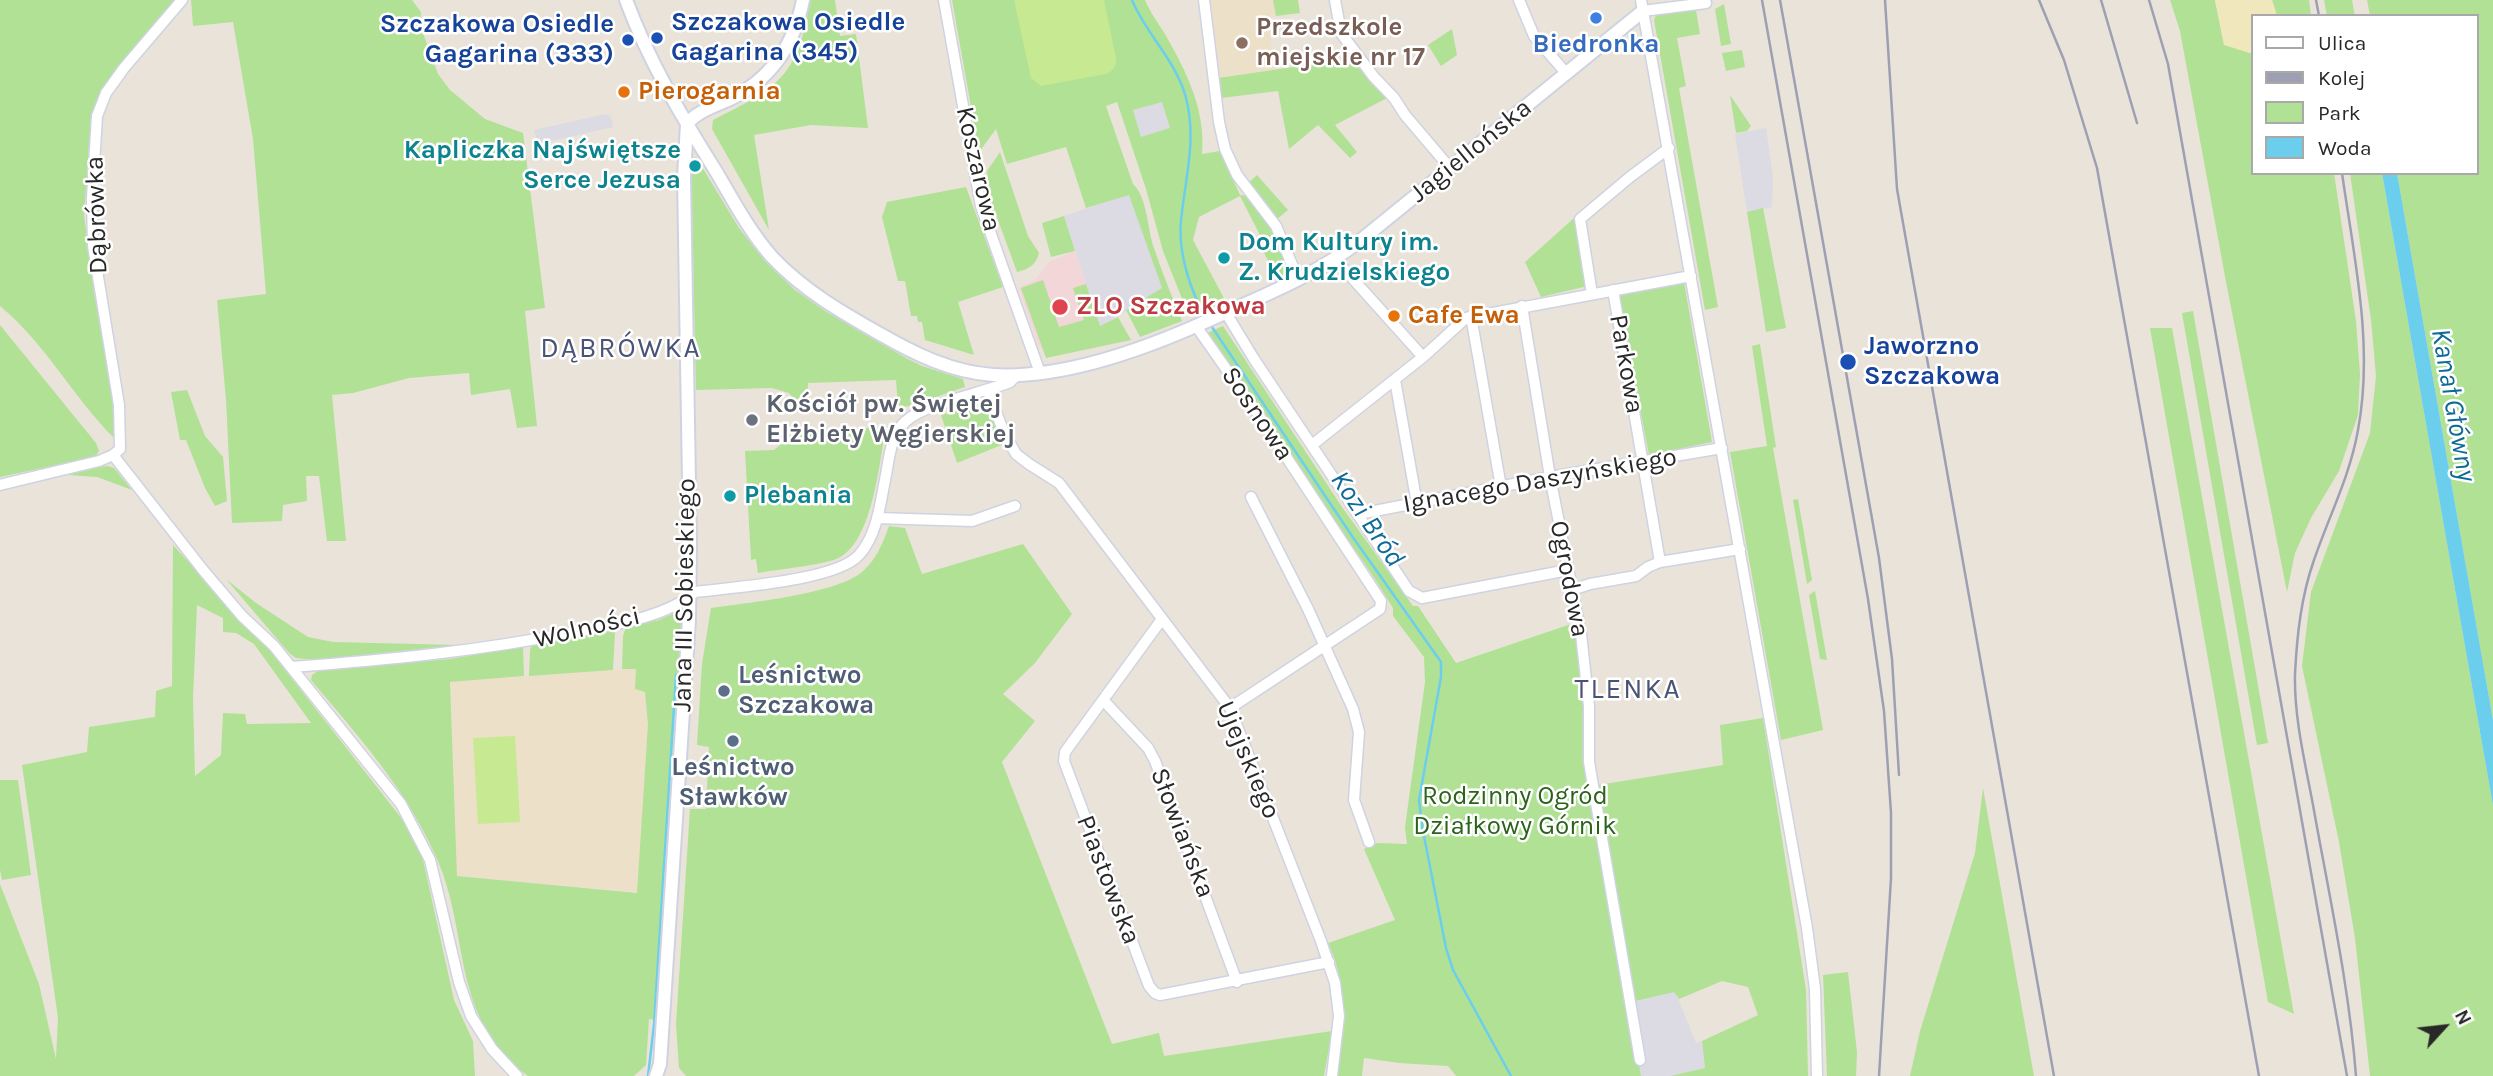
<!DOCTYPE html>
<html>
<head>
<meta charset="utf-8">
<style>
	body { margin:0 }
	#map { position:relative; width:2493px; height:1076px; overflow:hidden; background:#eae3d9; font-family:Karla,sans-serif }
	canvas { display:block }
	.legend { position:absolute; left:2251px; top:14px; width:228px; height:161px; box-sizing:border-box; background:#fff; border:2px solid #a9a9a9; margin:0; padding:9px 12px; list-style:none; font-size:21px; color:#282828 }
	.legend li { display:flex; align-items:center; gap:14px; height:35px }
	.legend b { width:35px; border:2px solid #a9a9a9 }
	.north { position:absolute; left:2409px; top:992px; width:70px; height:70px; -webkit-text-stroke:5px #fff; paint-order:stroke; rotate:63deg; font-size:19px; font-weight:700; line-height:28px; text-align:center; color:#282828 }
	.north::after { content:''; display:block; margin:auto; width:24px; height:32px; background:#282828; clip-path:polygon(50% 0,100% 100%,50% 72%,0 100%) }
</style>
</head>
<body>
<div id="map">
<canvas width="2493" height="1076"></canvas>
<ul class="legend">
<li><b style="height:9px;background:#fff"></b>Ulica</li>
<li><b style="height:9px;background:#9ca0b2"></b>Kolej</li>
<li><b style="height:19px;background:#b1e195"></b>Park</li>
<li><b style="height:19px;background:#6cceed"></b>Woda</li>
</ul>
<div class="north">N</div>
</div>
<script>
const g = document.querySelector('canvas').getContext('2d');
g.lineJoin = 'round';
function fill(path, color) { g.fillStyle = color; g.fill(path, 'evenodd'); }
function strokePath(path, color, width, dash) { g.strokeStyle = color; g.lineWidth = width; g.lineCap = dash ? 'butt' : 'round'; g.setLineDash(dash || []); g.stroke(path); }
function write(font, color, halo, rows, align = 'center') {
  g.font = font + ' Karla,sans-serif'; g.lineWidth = 5; g.setLineDash([]); g.textBaseline = 'middle'; g.strokeStyle = halo; g.fillStyle = color; for (const [text, x, y, turn = 0] of rows) {
    g.save(); g.translate(x, y); g.rotate((+turn || 0) * Math.PI / 180); g.textAlign = isNaN(turn) ? turn : align; if (halo) g.strokeText(text, 0, 0); g.fillText(text, 0, 0); g.restore();
  }
}
const industrial = new Path2D(`
	M1162 101 1171 128 1141 138 1133 110Z
	M606 114 611 117 613 127 538 144 534 130Z
	M1766 128 1773 178 1772 207 1747 212 1735 134Z
	M1129 194 1162 288 1100 327 1064 216Z
	M1675 991 1696 1043 1702 1041 1705 1068 1670 1076H1641L1628 1004Z`);
const education = new Path2D(`
	M1206 0H1298L1300 13 1267 18 1275 69 1218 78Z
	M672 666 658 894 457 876 450 682Z`);
const medical = new Path2D(`
	M1075 251 1100 327 1046 355 1038 344 1019 287 1034 281 1049 262Z`);
const green = new Path2D(`
	M0 0H176L102 89 91 117 84 215 94 292 114 404V438C73 397 45 343 0 306Z
	M191 0H412L421 12 420 25 438 74 450 90 485 119 523 133 545 308 525 311 537 426 517 428 510 389 471 395 469 373 409 378 353 393 332 395 346 541H327L319 476H306L307 501 283 505 282 521 232 523 226 400 217 300 266 294 253 139 233 22 193 26Z
	M810 0H835L840 36 856 34 868 128 811 125 754 135 769 230 712 129 713 120C779 87 798 77 810 0Z
	M952 0H1145C1150 12 1158 23 1165 34 1186 71 1206 110 1202 154L1220 151 1240 195 1247 196 1271 228 1289 272 1277 278 1261 247 1265 245 1240 196 1199 217 1193 240 1225 300C1216 308 1201 311 1189 316L1163 251 1146 189 1117 102 1106 106 1133 184C1148 198 1147 229 1154 248 1162 272 1172 297 1182 321L1140 337 1126 310 1162 288 1129 195 1086 208 1066 147 1007 164 996 129 979 152ZM1162 102 1170 128 1141 137 1133 110Z
	M1273 0H1298L1300 13 1276 16Z
	M2170 0H2215L2224 44 2253 54V173H2334L2356 321 2360 374 2358 415 2339 471 2311 518 2295 553 2287 592 2226 282 2180 31Z
	M2272 0H2309L2311 16H2277Z
	M2324 0H2352L2355 16H2327Z
	M2367 0H2493V720L2397 173H2477V16H2370Z
	M1724 4 1731 44 1721 46 1715 9Z
	M1696 10 1700 34 1677 38 1686 86 1679 88 1718 307 1705 310 1654 20 1656 15Z
	M1452 29 1457 55 1441 66 1428 45Z
	M1742 50 1745 67 1726 71 1722 53Z
	M1355 58 1389 97 1335 125 1357 152 1350 158 1318 125 1289 149 1278 91 1221 98 1218 78Z
	M1730 95 1751 126 1747 131 1736 133Z
	M1000 152 1028 236 1039 253C1036 265 1029 269 1017 272L991 201 987 171Z
	M696 157 739 228 765 261 795 290 825 311 906 358 922 366 963 379 965 387 910 406 898 407 896 380 808 383V403L798 404 789 393 772 388 696 390 691 162 693 158Z
	M2350 173H2382L2493 806V1076H2370L2355 938 2339 842 2302 666 2311 592 2370 433 2376 376 2371 320Z
	M1257 175 1288 210 1276 220 1247 184Z
	M966 187 1003 287 958 302 974 355 925 340 922 322H918L917 316H911L905 281H898L882 217 887 202Z
	M1763 208 1786 328 1766 332 1747 212Z
	M1064 216 1075 251 1051 257 1042 223Z
	M1574 218 1588 286 1541 297 1525 262Z
	M1043 280 1059 327 1084 320 1073 288 1086 284 1100 326 1118 317 1131 340 1046 358 1021 288Z
	M1684 282 1712 442 1649 455 1618 295Z
	M2193 311 2268 743 2257 745 2182 313Z
	M0 325 96 443 99 451 95 457 0 477Z
	M1223 326 1342 507 1413 606H1418L1456 663 1574 623 1586 714 1585 761 1641 1076H1456L1448 1066 1399 1063 1364 1058 1362 1076H1337C1345 1030 1348 986 1328 943L1395 920 1364 849 1377 843 1407 844 1405 827 1425 682 1424 657 1393 616V608L1375 579 1210 339 1207 333Z
	M2150 328H2172L2294 1014 2268 1002Z
	M1760 344 1776 447 1773 448 1823 730 1781 740 1730 452 1767 446 1752 346Z
	M187 390 205 436 223 457 227 501 215 506 205 488 186 440H180L171 392Z
	M987 402 1004 444 957 463 941 415Z
	M886 427C879 462 873 547 834 560 814 566 780 569 758 573L756 559 751 560 745 451 774 450 797 431Z
	M108 466 114 468 132 490 97 477 68 475 97 467Z
	M1798 499 1812 580 1807 584 1793 500Z
	M889 526 905 528 922 574 1023 544 1072 614 1035 663 1003 694 1035 721 1002 762 1112 1044 1159 1033 1164 1056 1332 1031 1324 1076H686L679 1068 676 1024 690 809H706L709 747 697 745 702 664 711 608C746 603 836 594 862 572 876 560 883 543 889 526Z
	M173 545 271 652 402 819 422 855 454 1000 473 1041 475 1076H0V884L39 984 56 1059 58 1018 22 765 87 752 89 727 155 717 156 691 172 686ZM197 605 223 618V632L236 633 254 644 311 723 247 724 245 714 223 713 221 755 195 776 193 698Z
	M226 579 256 603 308 637 333 642 458 645 314 660 296 658 289 653Z
	M1815 591 1827 660 1820 659 1809 595Z
	M675 613 680 614 683 623 658 1020 649 1019 646 1065 634 1076H528C449 1017 471 936 437 859 407 790 359 737 311 680L312 675 318 671 449 659 523 647 524 676 450 682 457 876 637 893 648 724 645 692 635 689 636 669H622L623 636 626 627 654 618 656 621Z
	M612 629 615 632 613 670 529 676 530 650 532 645Z
	M1763 718 1806 990 1808 1076H1670L1705 1068 1702 1041 1758 1015 1748 987 1722 981 1679 999 1674 992 1636 1001 1598 785 1723 765 1720 725Z
	M0 780H18L31 875 2 880 0 870Z
	M1983 788 2034 1076H1910L1920 1031 1975 853Z
	M1848 972 1857 1052 1856 1076H1827L1823 975Z`);
const sand = new Path2D(`
	M2215 0H2272L2277 16H2253V54L2224 45Z`);
const pitch = new Path2D(`
	M1014 0H1104L1116 58C1117 66 1114 70 1106 74L1041 86 1031 78Z
	M515 736 520 822 478 824 473 738Z`);
const water = new Path2D(`
	M2382 173H2397L2493 720V806Z`);
const stream = new Path2D(`
	M1132 0C1146 34 1177 62 1186 98 1197 140 1185 179 1181 221 1178 251 1190 293 1207 318
	M1210 324 1352 536 1441 662V677L1419 800 1422 826 1446 948 1453 970 1511 1076
	M648 1076 654 1025 676 675`);
const minor = new Path2D(`
	M944 0 981 206 1040 373
	M1204 0 1219 122 1225 149 1237 175 1276 226 1298 279
	M1335 0 1341 33 1373 76 1394 98 1405 115 1450 168
	M1519 0 1534 36 1566 73
	M1641 0 1807 928 1815 989 1817 1076
	M1643 11 1706 3
	M1335 259 1423 357
	M1613 290 1660 562
	M1592 294 1580 219 1630 177 1669 148
	M1522 306 1550 477 1581 634 1589 706V762L1640 1060
	M1226 313 1254 359 1409 591 1422 598 1568 570
	M1471 316 1501 487
	M1196 326 1262 420 1381 601 1380 609 1230 708
	M1395 380 1417 504
	M988 391 1004 433 1016 454 1029 464 1059 483 1230 708 1321 941 1335 983 1339 1016 1332 1076
	M1312 445 1423 357 1466 318 1691 276
	M113 455 203 570 242 616 274 646 401 804 430 860 459 982 471 1016 492 1049 517 1076
	M0 485 99 461 113 455 120 449 119 405 93 246 92 198 97 116 106 93 124 68 182 0
	M1251 497 1308 609 1353 709 1359 732 1354 800 1369 842
	M1359 514 1550 477 1722 448
	M877 518 972 521 1015 506
	M1572 590 1590 584 1636 576 1648 567 1660 562 1740 549
	M1162 619 1065 752 1064 761 1149 986 1155 993 1160 995 1329 962
	M291 667C386 660 480 651 574 632 612 625 665 618 695 592 732 587 836 581 859 555 877 535 880 505 885 480 889 461 890 434 906 421 926 403 983 393 1010 382L1017 375
	M1103 700 1148 748 1155 761 1237 982`);
const tertiary = new Path2D(`
	M626 0C649 62 682 117 717 173 734 202 750 232 772 257 803 290 841 312 880 334 915 354 951 372 993 375 1062 379 1145 349 1207 321 1260 297 1315 276 1361 240L1643 11
	M687 124C696 112 714 106 728 100 771 80 794 46 803 0
	M656 1076 660 1064 689 620 690 544 684 177 687 124`);
const rail = new Path2D(`
	M1762 0 1868 599 1884 711 1891 813V878L1879 1076
	M1780 0 1879 558 1892 659 1899 775
	M1885 0 1897 189 2054 1076
	M2039 0 2064 60 2097 168 2259 1076
	M2101 0 2137 123
	M2149 0 2168 64 2347 1076
	M2316 0 2319 16
	M2342 173C2354 258 2374 345 2358 430 2350 476 2329 516 2314 560 2301 597 2297 635 2295 674 2294 718 2305 762 2313 805 2329 895 2349 985 2356 1076`);
const markers = [
	[1596,18,7,"#3f7fe0"],
	[657,38,7,"#1a4fb4"],
	[628,40,7,"#1a4fb4"],
	[1242,43,7,"#8d6e63"],
	[624,92,7,"#e8710a"],
	[695,166,7,"#0f9aa8"],
	[1224,258,7,"#0f9aa8"],
	[1060,307,9,"#e0444e"],
	[1394,316,7,"#e8710a"],
	[1848,362,9,"#1a4fb4"],
	[752,420,7,"#6b7280"],
	[730,496,7,"#0f9aa8"],
	[724,691,7,"#5c6f8a"],
	[733,741,7,"#5c6f8a"]
];
const transitNames = [
	["Szczakowa Osiedle",671,23],
	["Gagarina (345)",671,53],
	["Szczakowa Osiedle",614,25,"right"],
	["Gagarina (333)",614,55,"right"],
	["Jaworzno",1864,347],
	["Szczakowa",1864,377]
];
const educationNames = [
	["Przedszkole",1256,28],
	["miejskie nr 17",1256,58]
];
const shopNames = [
	["Biedronka",1596,45]
];
const foodNames = [
	["Pierogarnia",638,92],
	["Cafe Ewa",1408,316]
];
const cultureNames = [
	["Kapliczka Najświętsze",681,151,"right"],
	["Serce Jezusa",681,181,"right"],
	["Dom Kultury im.",1238,243],
	["Z. Krudzielskiego",1238,273],
	["Plebania",744,496]
];
const streetNames = [
	["Jagiellońska",1471,151,-39],
	["Koszarowa",978,169,77],
	["Dąbrówka",97,215,-92],
	["Parkowa",1626,364,80],
	["Sosnowa",1257,414,56],
	["Ignacego Daszyńskiego",1540,481,-10],
	["Ogrodowa",1569,579,79],
	["Jana III Sobieskiego",685,595,-89],
	["Wolności",587,628,-13],
	["Ujejskiego",1248,760,67],
	["Słowiańska",1182,833,69],
	["Piastowska",1108,880,69]
];
const healthNames = [
	["ZLO Szczakowa",1076,307]
];
const worshipNames = [
	["Kościół pw. Świętej",766,405],
	["Elżbiety Węgierskiej",766,435]
];
const serviceNames = [
	["Leśnictwo",738,676],
	["Szczakowa",738,706],
	["Leśnictwo",733,768,"center"],
	["Sławków",733,798,"center"]
];
const parkNames = [
	["Rodzinny Ogród",1515,797],
	["Działkowy Górnik",1515,827]
];
const neighbourhoodNames = [
	["DĄBRÓWKA",621,349],
	["TLENKA",1628,690]
];
const waterNames = [
	["Kanał Główny",2453,405,80],
	["Kozi Bród",1367,519,56]
];
fill(industrial, '#dcdae3');
fill(education, '#ece0c8');
fill(medical, '#f2d6d8');
fill(green, '#b1e195');
fill(sand, '#f0e7bc');
fill(pitch, '#c6e991');
fill(water, '#6cceed');
strokePath(stream, '#6cceed', 2.5);
strokePath(minor, '#cfd3e1', 13);
strokePath(tertiary, '#cfd3e1', 16);
strokePath(minor, '#fff', 10);
strokePath(tertiary, '#fff', 12);
strokePath(rail, '#9ca0b2', 2.5);
for (const [x, y, r, color] of markers) { const dot = new Path2D(); dot.arc(x, y, r, 0, 2 * Math.PI); g.fillStyle = color; g.fill(dot); strokePath(dot, '#fff', 2.5); }
write('bold 26px', '#164399', '#fff', transitNames, 'left');
write('bold 26px', '#785e54', '#fff', educationNames, 'left');
write('bold 26px', '#366cbe', '#fff', shopNames);
write('bold 26px', '#c56008', '#fff', foodNames, 'left');
write('bold 26px', '#0d838f', '#fff', cultureNames, 'left');
write('26px', '#282828', '#fff', streetNames);
write('bold 26px', '#be3a42', '#fff', healthNames, 'left');
write('bold 26px', '#5b616d', '#fff', worshipNames, 'left');
write('bold 26px', '#4e5e75', '#fff', serviceNames, 'left');
write('26px', '#2b631a', '#fff', parkNames);
g.letterSpacing = '2px';
write('28px', '#495378', '#fff', neighbourhoodNames);
g.letterSpacing = '0px';
write('italic 28px', '#0e6a96', '#fff', waterNames);
</script>
</body>
</html>
